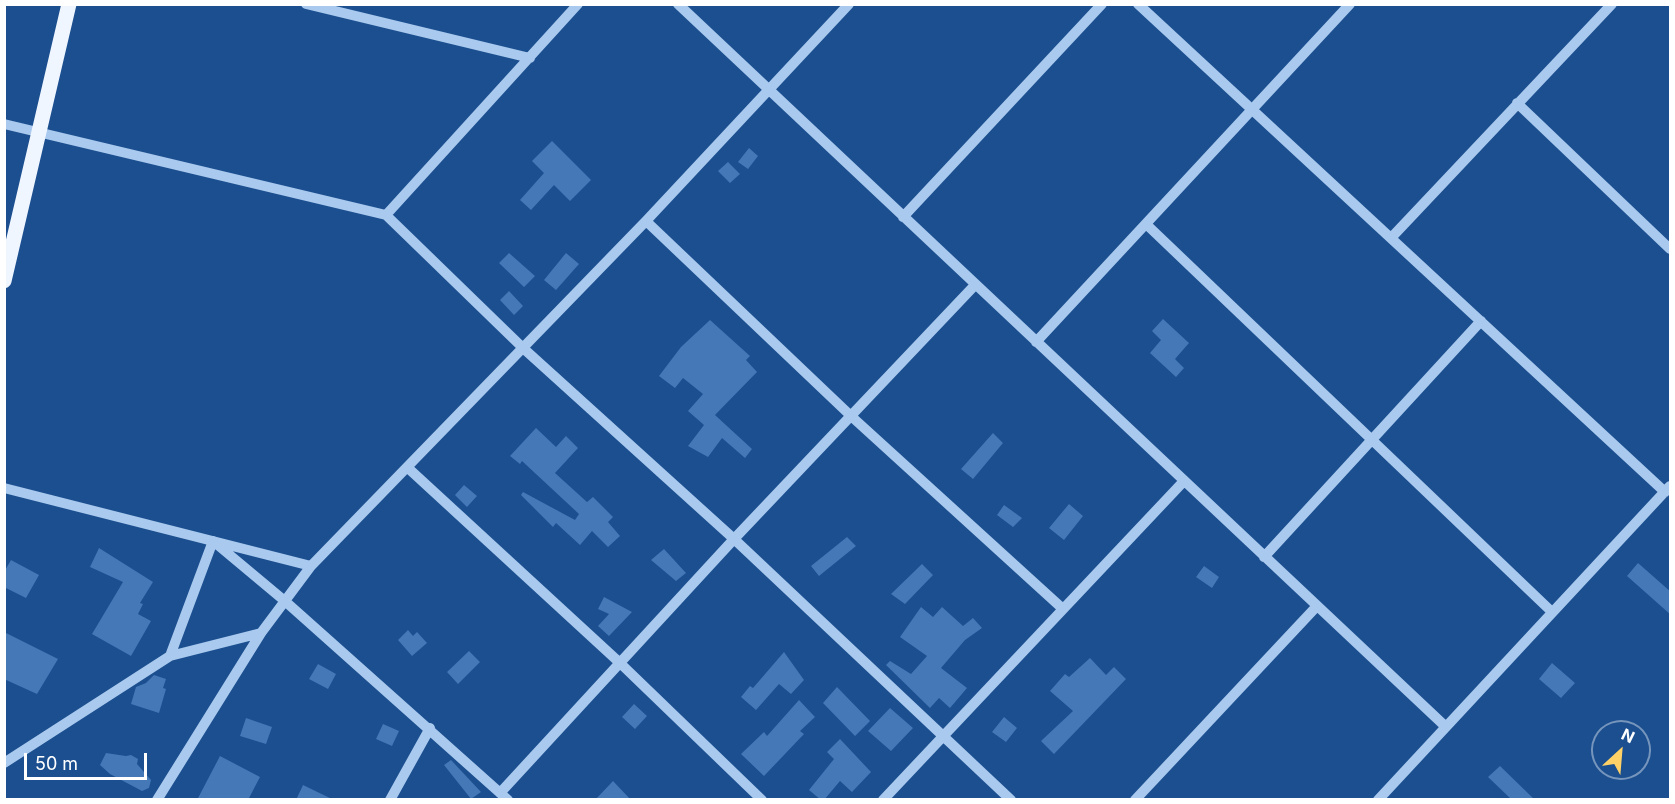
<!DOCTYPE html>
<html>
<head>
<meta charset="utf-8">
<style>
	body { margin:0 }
	#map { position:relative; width:1675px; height:804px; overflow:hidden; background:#1b4f8f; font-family:Inter,sans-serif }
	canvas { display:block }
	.frame { position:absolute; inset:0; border:6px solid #fff; pointer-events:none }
	.north { position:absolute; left:1591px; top:720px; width:60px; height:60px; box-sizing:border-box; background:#1b4f8f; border:2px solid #7695bc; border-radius:50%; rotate:26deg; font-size:16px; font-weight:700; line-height:24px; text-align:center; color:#fff }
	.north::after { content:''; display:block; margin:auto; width:21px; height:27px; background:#ffd166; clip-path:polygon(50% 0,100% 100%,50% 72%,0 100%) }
	.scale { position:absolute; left:24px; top:753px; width:123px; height:27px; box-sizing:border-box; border:3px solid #fff; border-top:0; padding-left:8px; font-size:18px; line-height:21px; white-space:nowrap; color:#fff; -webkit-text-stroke:4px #1b4f8f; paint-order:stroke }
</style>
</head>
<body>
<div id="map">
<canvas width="1675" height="804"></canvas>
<div class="frame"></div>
<div class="north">N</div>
<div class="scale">50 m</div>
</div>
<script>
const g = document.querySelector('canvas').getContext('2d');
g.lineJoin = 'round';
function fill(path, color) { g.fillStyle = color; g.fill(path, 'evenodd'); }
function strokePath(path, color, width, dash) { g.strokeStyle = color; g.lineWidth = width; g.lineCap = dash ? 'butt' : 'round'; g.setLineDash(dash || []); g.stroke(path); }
const building = new Path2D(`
	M552 141 591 180 570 201 554 185 531 210 520 200 544 173 532 161Z
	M749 148 758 156 748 169 738 162Z
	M728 162 740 174 730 183 718 171Z
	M509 253 535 276 524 287 499 263Z
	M566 253 579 264 556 290 544 280Z
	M509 291 523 306 514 315 500 300Z
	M1163 319 1189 343 1175 359 1184 368 1176 377 1150 353 1161 340 1152 331Z
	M710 320 750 356 746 360 757 372 715 415 752 449 745 458 722 438 708 457 688 446 704 425 688 411 703 394 683 378 675 388 659 376 681 347Z
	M536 428 556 447 566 436 578 448 555 473 587 502 593 497 613 517 608 522 620 536 608 547 592 531 580 545 556 523 553 527 521 495 523 492 575 520 579 514 522 461 520 464 510 456Z
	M993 433 1003 443 973 479 961 469Z
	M464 485 477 496 467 507 455 495Z
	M1069 504 1083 516 1064 540 1049 528Z
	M1004 505 1022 518 1013 527 997 515Z
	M847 537 856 546 819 576 811 566Z
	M99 548 153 582 140 603 143 604 138 614 151 621 131 656 92 634 123 582 90 567Z
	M664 549 686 573 676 581 651 560Z
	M11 560 39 575 26 598 4 587V572Z
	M1638 563 1671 592V615L1627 576Z
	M922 564 933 575 905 604 891 594Z
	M1204 566 1219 577 1212 588 1196 577Z
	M604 597 632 612 609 636 598 626 609 614 598 609Z
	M921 607 933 617 942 607 963 626 973 618 982 628 965 640 941 668 967 688 950 708 939 698 930 708 886 665 890 661 911 674 927 656 900 637Z
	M408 630 413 636 417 632 427 643 412 656 398 640Z
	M4 632 58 659 37 694 4 679Z
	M469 651 480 662 458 684 447 672Z
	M784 652 804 680 791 694 779 684 756 710 741 697 750 686 753 688Z
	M1090 658 1106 675 1114 667 1126 679 1054 754 1041 741 1073 711 1050 691 1065 674 1069 677Z
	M1552 663 1575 683 1561 698 1539 679Z
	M318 664 336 674 328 689 309 679Z
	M154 675 166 679 163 688 166 689 159 713 131 704 136 687 146 683Z
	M837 687 870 721 855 736 823 703Z
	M799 700 815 717 800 731 804 734 764 776 741 754 764 732 767 736Z
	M634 704 647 716 635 729 622 717Z
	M890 708 913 728 891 751 868 731Z
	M1004 717 1017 728 1006 742 992 732Z
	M246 718 272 727 266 744 240 736Z
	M383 724 399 731 392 746 376 739Z
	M840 739 871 772 852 792 840 781 824 800H821L809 790 834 759 827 752Z
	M106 753 126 756 131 755 138 759 137 764 151 780 149 788 142 791 110 774 100 765Z
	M220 756 260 777 248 800H197Z
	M451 760 481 792 471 799 444 765Z
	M1500 766 1535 800H1512L1488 777Z
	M613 781 631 800H595Z
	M303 785 334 800H296Z`);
const minor = new Path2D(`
	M306 4 530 58
	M678 4 1446 727
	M1138 4 1665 492
	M1517 103 1670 249
	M4 124 386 215 523 348 734 539 1011 800
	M386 215 578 4
	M903 217 1102 4
	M646 221 851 416 1063 609
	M1146 224 1552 612
	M1391 238 1612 4
	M1036 342 1350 4
	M408 468 620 663 762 800
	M4 488 311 566
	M1264 557 1481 321
	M170 656 213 541 286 602 508 800
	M4 763 170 656 261 633
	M500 793 734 539 975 285
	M157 800 261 633 311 566 646 221 849 4
	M390 800 430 728
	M883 800 1184 481
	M1135 800 1317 606
	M1378 800 1670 486`);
const major = new Path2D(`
	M4 281 69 4`);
fill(building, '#4478b7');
strokePath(minor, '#a9c9ee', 10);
strokePath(major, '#f0f6ff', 15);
</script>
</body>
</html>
